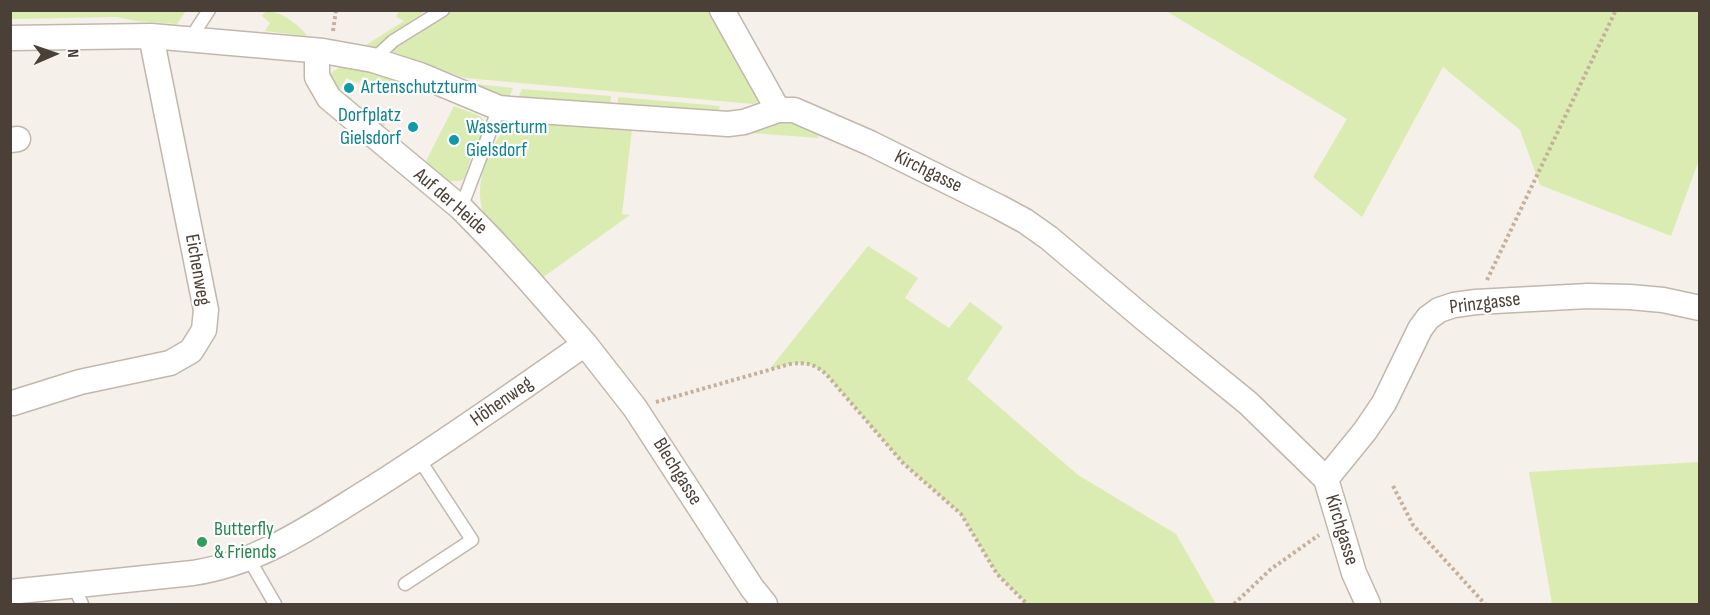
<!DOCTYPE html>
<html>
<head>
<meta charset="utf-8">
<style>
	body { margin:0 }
	#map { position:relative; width:1710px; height:615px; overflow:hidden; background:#f6f0ea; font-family:"Sofia Sans Condensed",sans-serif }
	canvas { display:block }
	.frame { position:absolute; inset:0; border:12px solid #4a4037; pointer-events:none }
	.north { position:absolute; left:24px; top:24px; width:60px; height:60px; -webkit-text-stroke:4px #fff; paint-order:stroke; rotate:88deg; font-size:16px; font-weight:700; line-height:24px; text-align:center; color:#4a4037 }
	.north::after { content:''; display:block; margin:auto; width:21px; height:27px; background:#4a4037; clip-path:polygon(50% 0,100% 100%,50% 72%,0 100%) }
</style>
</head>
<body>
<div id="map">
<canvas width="1710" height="615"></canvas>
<div class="frame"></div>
<div class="north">N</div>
</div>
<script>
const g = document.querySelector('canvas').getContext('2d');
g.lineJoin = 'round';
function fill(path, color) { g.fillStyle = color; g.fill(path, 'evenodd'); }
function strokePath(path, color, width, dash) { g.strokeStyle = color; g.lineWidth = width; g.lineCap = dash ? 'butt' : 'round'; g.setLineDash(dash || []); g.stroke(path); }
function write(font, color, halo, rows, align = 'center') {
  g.font = font + ' "Sofia Sans Condensed",sans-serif'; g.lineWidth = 4.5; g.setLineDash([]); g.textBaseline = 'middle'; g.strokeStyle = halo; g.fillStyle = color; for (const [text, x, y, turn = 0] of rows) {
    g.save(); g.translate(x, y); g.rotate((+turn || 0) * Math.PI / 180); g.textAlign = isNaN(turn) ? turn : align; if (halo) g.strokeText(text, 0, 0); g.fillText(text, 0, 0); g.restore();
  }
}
const green = new Path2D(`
	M10 11 11 10 186 11 177 24 136 21 116 17 11 19Z
	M266 11C280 11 300 25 307 36L265 31 270 23 262 16Z
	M399 11H424L419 17 376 48 366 45 404 21 396 17Z
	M452 11H711L760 101 753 104 465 78 390 51Z
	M1166 11H1699V160L1671 236 1540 185 1520 130 1443 67 1362 217 1313 177 1347 119Z
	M342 66 368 70 394 78 388 90 363 77 359 84 346 78 339 91 352 98 350 104 386 122 381 132 338 98 329 77 332 72Z
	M473 85 476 84 513 88 508 100Z
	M522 89 611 96 610 107 517 100Z
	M618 97 720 106 718 114 618 107Z
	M454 106 480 116 486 123 485 131 474 150 464 179 460 181H448L425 163Z
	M786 119 819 131 818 138 751 133 757 128Z
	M511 120 632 129 622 214 630 215 542 278 483 212C473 178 490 147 511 120Z
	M868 246 918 278 905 298 949 328 970 302 1003 327 967 379 1078 475 1176 534 1216 604H1027L997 574 961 514 903 463 827 375C806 357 794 362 769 370Z
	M1699 462V604H1552L1529 472Z`);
const path = new Path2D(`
	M333 31 336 10
	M1487 280 1616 10
	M656 402 790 364C807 362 815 364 827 375L903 463 961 514 997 574 1027 604
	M1393 486 1413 525 1485 604
	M1234 604 1271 569 1319 535`);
const service = new Path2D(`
	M190 39 209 10
	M373 60 393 41 443 10
	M461 208 499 108
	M249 559 275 604
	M405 584 472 540 419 459
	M73 585 82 604`);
const minor = new Path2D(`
	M722 10 778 110
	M10 38 151 36 323 51 373 60 420 75 499 108 510 109 728 124 744 122 778 110H794L870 143 999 207 1025 221 1049 238 1146 320 1248 403 1326 479 1354 573 1368 604
	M317 51V77L329 98 461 208 495 243 527 278 585 344 635 408 752 588 765 604
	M10 140 18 139
	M13 403 80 382 170 363 191 351 204 330 206 310 151 36
	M1326 479 1365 431 1384 403 1420 329 1428 318 1439 310 1454 305 1476 302 1588 296 1630 297 1663 300 1700 308
	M10 592 193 573C259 563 310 527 365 493 440 446 512 395 585 344`);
const markers = [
	[349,88,6,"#0f9aa8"],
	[413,127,6,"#0f9aa8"],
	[454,140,6,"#0f9aa8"],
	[202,542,6,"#2e9e5b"]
];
const cultureNames = [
	["Artenschutzturm",361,88],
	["Dorfplatz",401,116,"right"],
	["Gielsdorf",401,139,"right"],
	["Wasserturm",466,128],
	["Gielsdorf",466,151]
];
const streetNames = [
	["Kirchgasse",928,172,26],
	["Auf der Heide",450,202,41],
	["Eichenweg",197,270,80],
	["Prinzgasse",1485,304,-7],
	["Höhenweg",502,402,-35],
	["Blechgasse",677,472,58],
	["Kirchgasse",1341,530,73]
];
const leisureNames = [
	["Butterfly",214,530],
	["& Friends",214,553]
];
fill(green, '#daecb1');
strokePath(service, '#c2b7ac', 15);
strokePath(minor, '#c2b7ac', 27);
strokePath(path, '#c5b09c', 4, [3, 3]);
strokePath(service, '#fff', 12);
strokePath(minor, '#fff', 24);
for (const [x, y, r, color] of markers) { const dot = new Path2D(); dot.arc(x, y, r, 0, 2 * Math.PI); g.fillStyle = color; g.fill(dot); strokePath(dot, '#fff', 2); }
write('20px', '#0d838f', '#fff', cultureNames, 'left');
write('20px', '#4a4037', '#fff', streetNames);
write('20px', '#27864d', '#fff', leisureNames, 'left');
</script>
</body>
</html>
